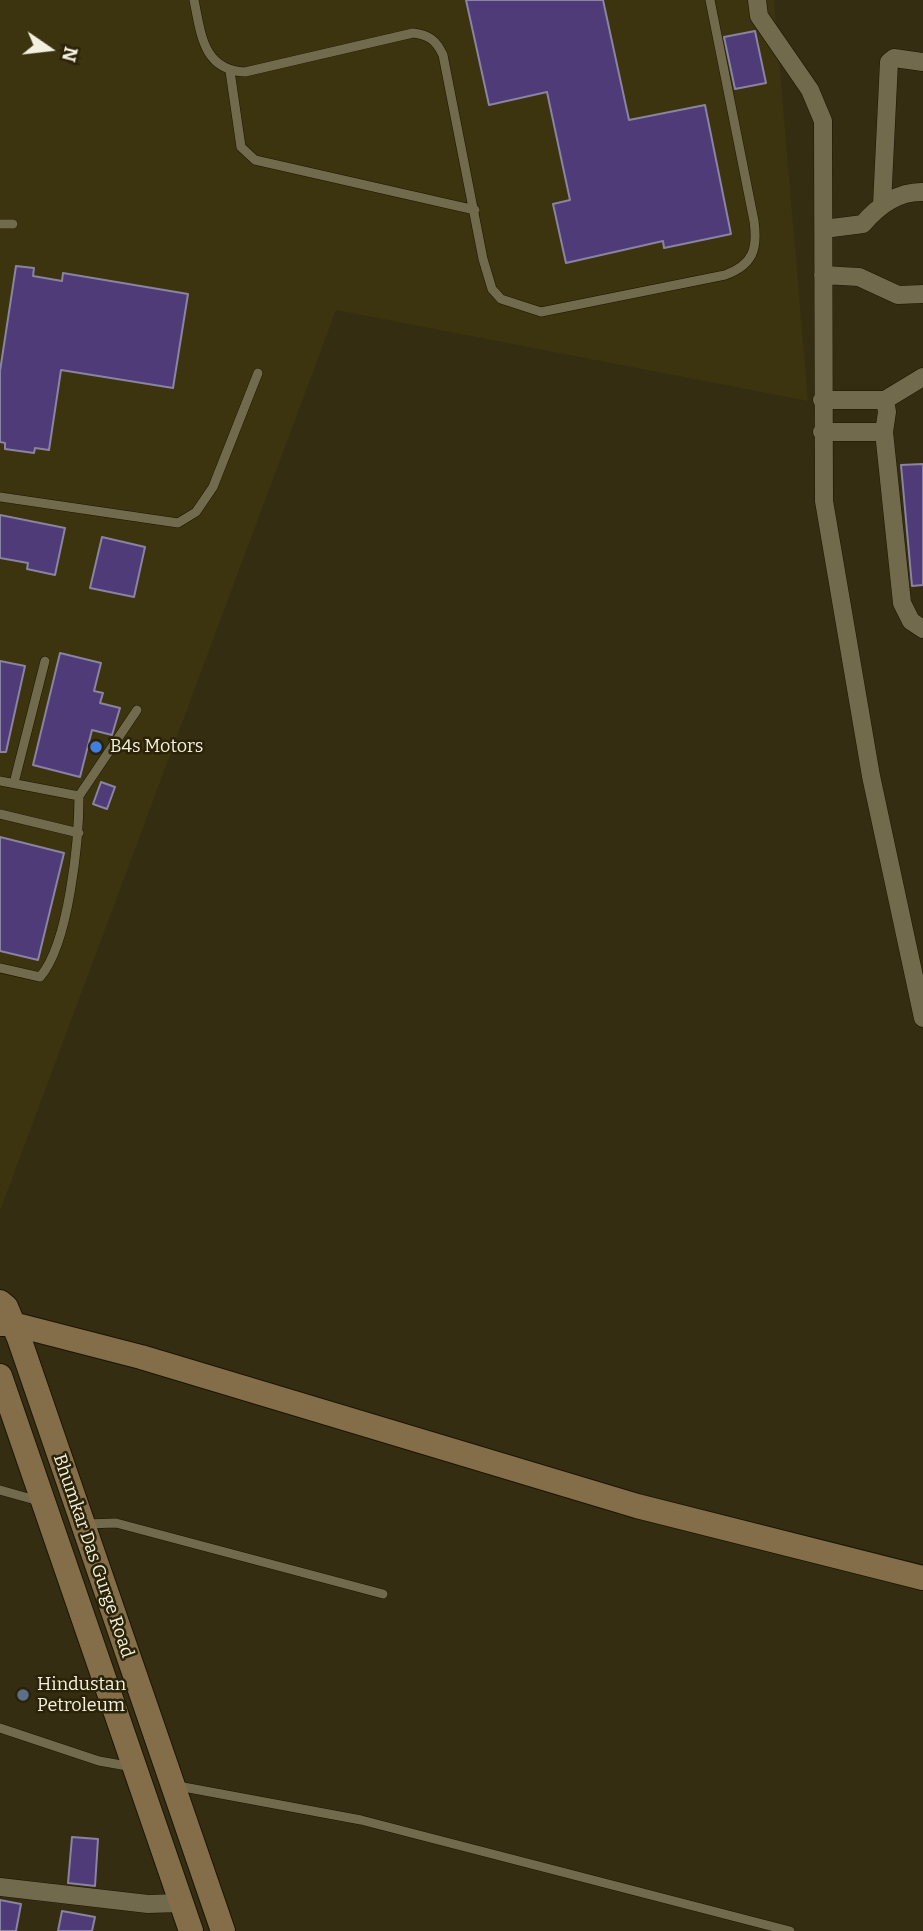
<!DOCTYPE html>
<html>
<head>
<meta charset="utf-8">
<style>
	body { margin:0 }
	#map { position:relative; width:923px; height:1931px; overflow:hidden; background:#352d12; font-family:Bitter,serif }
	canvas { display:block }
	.north { position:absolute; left:14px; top:14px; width:70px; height:70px; -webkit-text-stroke:5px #2b2308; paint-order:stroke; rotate:104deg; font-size:19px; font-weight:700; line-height:28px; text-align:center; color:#f4f0e0 }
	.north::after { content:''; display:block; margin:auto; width:24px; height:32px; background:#f4f0e0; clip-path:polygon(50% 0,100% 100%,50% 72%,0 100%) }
</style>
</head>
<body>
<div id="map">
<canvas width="923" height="1931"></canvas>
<div class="north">N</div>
</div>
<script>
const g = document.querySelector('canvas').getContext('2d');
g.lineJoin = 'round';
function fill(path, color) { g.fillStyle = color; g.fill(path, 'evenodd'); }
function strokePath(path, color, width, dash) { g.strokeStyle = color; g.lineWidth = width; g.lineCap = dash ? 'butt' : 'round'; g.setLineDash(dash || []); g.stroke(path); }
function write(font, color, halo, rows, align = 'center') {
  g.font = font + ' Bitter,serif'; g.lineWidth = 5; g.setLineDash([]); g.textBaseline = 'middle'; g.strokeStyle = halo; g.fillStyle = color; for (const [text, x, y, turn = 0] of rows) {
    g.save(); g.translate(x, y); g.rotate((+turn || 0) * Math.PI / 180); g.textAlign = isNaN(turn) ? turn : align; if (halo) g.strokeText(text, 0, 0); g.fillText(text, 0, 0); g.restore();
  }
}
const built = new Path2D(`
	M0 0H774L808 401 336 310 0 1211Z`);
const building = new Path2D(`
	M466 0H603L629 120 705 105 731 234 664 248 663 241 566 263 553 204 570 200 547 92 489 105Z
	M755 31 766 83 735 89 724 37Z
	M16 266 34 268 33 276 62 281 63 273 188 294 173 388 61 370 49 450 35 448 34 453 5 449V443L0 442V371Z
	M923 464V585L912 586 901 465Z
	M0 515 65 528 55 575 27 569 28 563 0 558Z
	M102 537 145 547 134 597 90 588Z
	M60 653 101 663 94 691 103 693 100 703 120 708 112 735 92 730 80 777 33 765Z
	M0 661 25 666 6 752H0Z
	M101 782 115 787 107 809 93 804Z
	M0 837 64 853 38 960 0 951Z
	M72 1837 98 1839 95 1886 68 1883Z
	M0 1900 21 1904 16 1931H0Z
	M62 1911 95 1917 92 1931H58Z`);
const lane = new Path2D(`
	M194 0C201 34 203 70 245 72L413 33C429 35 436 40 443 55L483 259 492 289 501 299 541 312 725 275C753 265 758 249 754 221L710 0
	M230 71 241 147 255 160 475 210
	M0 224H13
	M0 497 178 523 196 512 213 487 258 373
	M0 781 79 796 137 710
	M14 783 45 661
	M0 814 79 833
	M0 968 40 977C69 944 79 840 79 796
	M0 1490 39 1501
	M86 1524 116 1523 383 1594
	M0 1728 99 1761 133 1767
	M178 1786 361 1820 790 1931`);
const street = new Path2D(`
	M757 0 759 16 810 90 823 121 824 501 871 776 923 1018
	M882 205 889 62 894 58 923 62
	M824 229 863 224C878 206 899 191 923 192
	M823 275 859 277 898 295 923 294
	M923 377 885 400 887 412 884 432 902 603 911 621 923 629
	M822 400H885
	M822 432H884
	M0 1887 148 1904 181 1903`);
const secondary = new Path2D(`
	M0 1302 6 1307 19 1338 223 1931
	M0 1324H13L141 1357 637 1506 923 1578
	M0 1376 191 1931`);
const markers = [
	[96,747,7,"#3f7fe0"],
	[23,1695,7,"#5c6f8a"]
];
const poiNames = [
	["B4s Motors",110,747],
	["Hindustan",37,1685],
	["Petroleum",37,1706]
];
const streetNames = [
	["Bhumkar Das Gurge Road",93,1556,71]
];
fill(built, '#3c330f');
fill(building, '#4e3b77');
strokePath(building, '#8b83a1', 2);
strokePath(lane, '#1c1500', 10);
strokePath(street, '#1c1500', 19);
strokePath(secondary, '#1c1500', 26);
strokePath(lane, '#726a4d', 9);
strokePath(street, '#726a4d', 18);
strokePath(secondary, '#836e49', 24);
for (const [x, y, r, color] of markers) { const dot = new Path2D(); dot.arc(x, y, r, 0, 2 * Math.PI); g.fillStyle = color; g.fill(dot); strokePath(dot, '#2b2308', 2.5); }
write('18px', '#f4f0e0', '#2b2308', poiNames, 'left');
write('18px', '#f4f0e0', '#2b2308', streetNames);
</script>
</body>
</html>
